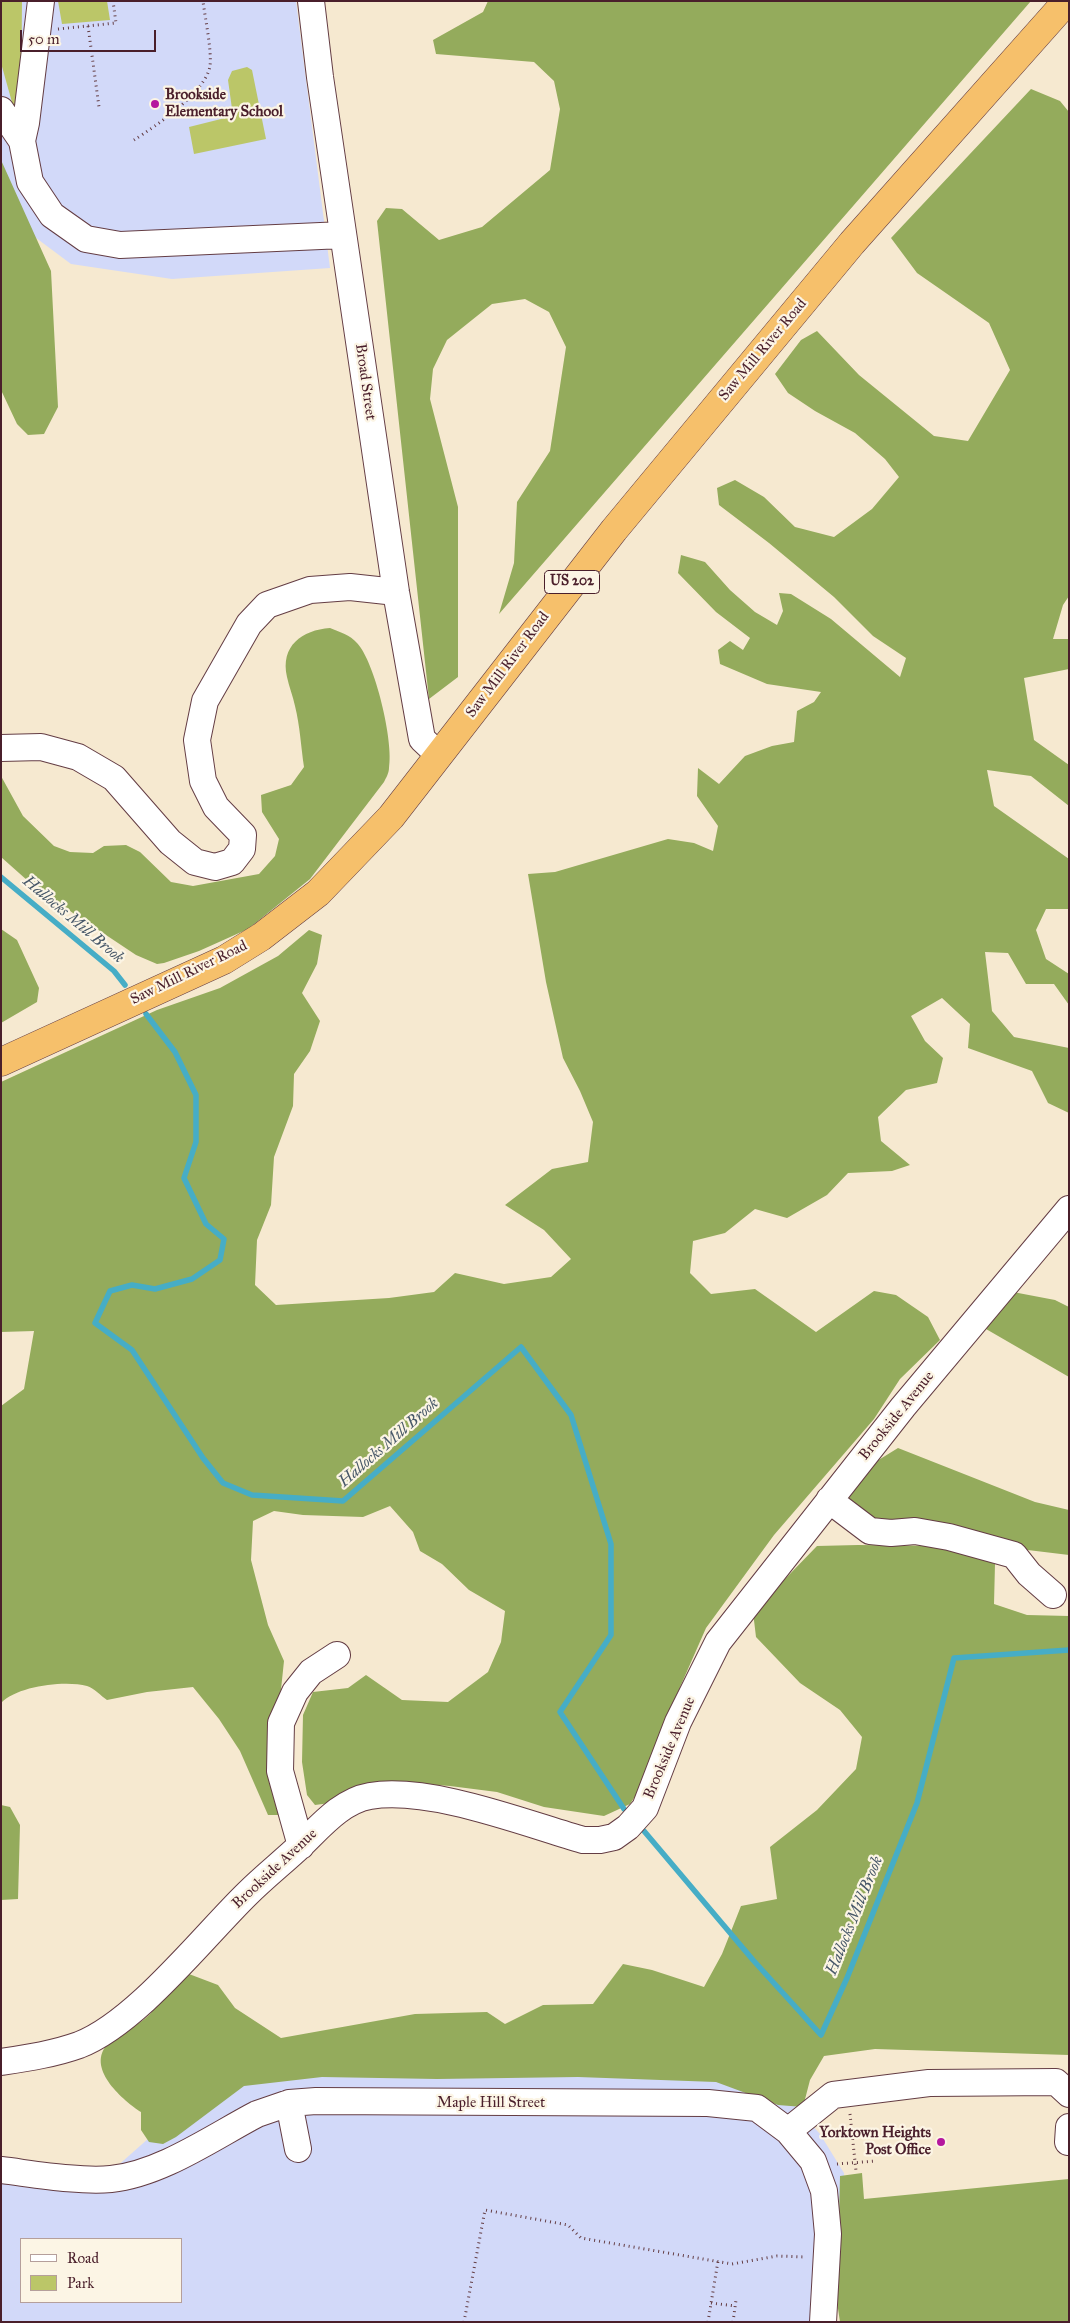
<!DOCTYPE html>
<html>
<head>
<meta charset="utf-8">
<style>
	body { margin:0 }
	#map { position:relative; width:1070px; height:2323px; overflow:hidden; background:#f6e9d0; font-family:"IM FELL Great Primer",serif }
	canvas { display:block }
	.frame { position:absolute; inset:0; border:2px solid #4a1f2b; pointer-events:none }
	.legend { position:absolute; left:20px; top:2238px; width:162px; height:65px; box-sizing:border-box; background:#fcf5e5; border:1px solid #b59f9b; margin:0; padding:6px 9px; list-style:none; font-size:15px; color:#4a1f2b }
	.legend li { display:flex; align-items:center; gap:10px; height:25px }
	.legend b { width:25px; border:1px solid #b59f9b }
	.scale { position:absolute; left:20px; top:30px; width:136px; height:22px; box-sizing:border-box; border:2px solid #4a1f2b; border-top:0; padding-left:6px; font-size:15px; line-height:18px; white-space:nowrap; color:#4a1f2b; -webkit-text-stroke:4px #fcf5e5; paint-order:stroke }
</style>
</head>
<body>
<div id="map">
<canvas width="1070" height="2323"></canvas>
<div class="frame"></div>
<ul class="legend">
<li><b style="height:6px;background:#fff"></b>Road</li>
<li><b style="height:14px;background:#bbc668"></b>Park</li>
</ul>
<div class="scale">50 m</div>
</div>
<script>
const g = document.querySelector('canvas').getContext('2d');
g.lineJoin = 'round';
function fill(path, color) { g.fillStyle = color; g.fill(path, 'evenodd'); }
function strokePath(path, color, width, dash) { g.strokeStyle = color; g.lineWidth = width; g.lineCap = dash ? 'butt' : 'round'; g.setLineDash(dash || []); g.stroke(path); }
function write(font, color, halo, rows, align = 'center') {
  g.font = font + ' "IM FELL Great Primer",serif'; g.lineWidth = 4.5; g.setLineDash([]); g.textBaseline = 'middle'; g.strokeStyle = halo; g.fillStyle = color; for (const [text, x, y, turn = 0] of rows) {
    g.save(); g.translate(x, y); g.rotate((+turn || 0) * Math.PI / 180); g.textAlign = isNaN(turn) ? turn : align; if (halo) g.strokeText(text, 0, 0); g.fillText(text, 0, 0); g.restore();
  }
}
const built = new Path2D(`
	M1 1H296L330 268 172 279 71 264 12 220 1 207Z
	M328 2068 741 2075 792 2103 820 2134 844 2173 846 2240 830 2322H1V2167L106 2176 175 2115 230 2079ZM21 2239H181V2302H21Z`);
const green = new Path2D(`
	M1 1H22L21 113H15L1 63Z
	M58 1H107L110 20 62 24Z
	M247 67 252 70 266 139 194 154 189 127 233 116 228 80 232 71Z`);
const forest = new Path2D(`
	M488 1H1031L499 614 514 563 517 502 550 451 566 347 549 312 525 299 492 304 447 340 433 369 430 399 458 507V677L429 699 377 221 386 208 402 209 439 240 482 227 550 170 560 109 554 81 534 62 436 54 433 40 483 12Z
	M1031 89 1060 101 1069 112V596L1063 605 1053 639H1069V669L1024 678 1034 740 1069 765V806L1031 776 987 770 994 806 1069 859V909H1046L1036 930 1046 959 1069 974V1005L1054 984H1026L1008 953 985 952 992 1011 1014 1037 1069 1048V1113L1048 1103 1032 1071 968 1048 970 1024 942 998 911 1016 925 1041 943 1058 937 1083 906 1090 878 1117 881 1141 910 1165 892 1171 848 1173 827 1195 787 1218 755 1209 725 1233 693 1241 690 1273 711 1294 755 1289 816 1332 874 1291 896 1295 928 1317 940 1340 900 1379 874 1419 774 1535 706 1628 677 1694 646 1780 630 1804 604 1816 544 1807 497 1792 450 1786 397 1782 330 1803 315 1805 307 1795 302 1762 303 1715 313 1692 348 1688 366 1675 402 1700 448 1702 488 1672 501 1642 505 1611 469 1590 442 1564 420 1551 413 1532 390 1506 363 1517 303 1515 274 1511 253 1521 251 1560 268 1625 284 1661 280 1699 283 1815H268L240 1751 219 1719 193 1687 147 1692 107 1700C101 1696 94 1688 87 1686 65 1680 17 1686 1 1703V1406L24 1389 34 1331 1 1332V1082L157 1010 220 988 278 956 309 930 322 935 317 964 302 993 320 1021 310 1051 294 1074 293 1106 274 1157 271 1205 257 1240 255 1285 276 1305 389 1298 434 1292 455 1273 504 1284 551 1277 571 1259 544 1230 505 1205 552 1169 588 1162 593 1122 580 1091 563 1058 546 982 528 874 555 872 668 839 694 843 713 851 718 826 697 796 698 768 719 784 745 756 772 746 794 742 797 711 814 702 821 692 767 684 720 664 718 650 730 641 743 650 750 638 716 612 678 573 681 555 705 562 730 590 755 612 777 625 783 611 779 593 791 594 831 619 900 677 906 658 873 636 834 597 769 543 719 505 717 488 735 480 764 497 795 527 834 537 872 509 899 477 885 459 855 433 815 411 788 393 775 374 801 340 817 331 859 375 934 436 968 441 1010 370 989 323 917 273 891 238Z
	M1 160 51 271 58 407 44 434 28 435 17 424 1 390Z
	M330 628C340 632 350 635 357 643 375 662 394 742 389 768 389 773 386 778 384 782L310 879 248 929 199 951 164 963 157 964 136 955 37 889 1 857V776L23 816 54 846 70 852 93 853 104 846 126 845 140 852 171 882 193 886 259 874 275 856 279 839 262 812 261 795 291 785 304 767C301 747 300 726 295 706 293 696 289 687 287 677 280 646 302 630 330 628Z
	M1 929 17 940 39 988 37 1002 1 1023Z
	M1013 1292 1055 1300 1069 1307V1377L986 1329Z
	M898 1448 1035 1502 1069 1510V1555L1003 1547 874 1524 837 1501 864 1469Z
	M858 1545 949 1546 995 1564 994 1604 1027 1615 1069 1616V2055L875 2049 824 2056 810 2080 803 2107 778 2105 716 2082 578 2077 437 2079 322 2077 244 2086 176 2137 163 2144 149 2142 141 2130V2112C124 2101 87 2070 106 2046 118 2032 138 2027 150 2014 156 2008 159 1999 165 1992 171 1985 181 1979 189 1974L218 1985 235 2008 281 2038 415 2014 487 2012 505 2024 543 2005 593 2004 623 1964 652 1970 704 1987 722 1954 741 1906 777 1899 770 1847 817 1810 856 1769 862 1737 840 1710 800 1683 756 1637 753 1612 817 1546Z
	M1 1805 10 1807 20 1825 18 1899 1 1900Z
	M862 2173 864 2199 1069 2179V2322H840L837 2302 840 2176Z`);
const stream = new Path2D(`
	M1 877 114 971 125 985
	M146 1014 175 1052 196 1095V1142L184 1178 206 1224 224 1239 220 1260 192 1279 155 1289 132 1285 110 1291 95 1323 132 1350 203 1458 223 1483 252 1495 343 1501 521 1347 571 1415 611 1544V1635L560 1712 624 1809
	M644 1831 753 1960 821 2035 847 1978 917 1803 954 1658 1069 1650`);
const path = new Path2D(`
	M88 26 99 107
	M58 29 116 23 113 1
	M134 140C156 126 206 92 210 66 212 51 205 18 203 1
	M850 2114 856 2171
	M837 2164 876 2161
	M711 2303 735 2306
	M464 2322 485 2210 568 2225 581 2238 732 2264 777 2256 805 2257
	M708 2322 718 2261
	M733 2322 736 2300`);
const minor = new Path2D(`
	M311 1 320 77 396 592 422 739 439 755
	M1 110 22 141 26 123 41 1
	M22 141 30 182 52 215 86 239 120 245 343 235
	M1 748 41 747 78 757 114 778 170 842 195 862 215 867 232 862 242 849 243 835 216 807 203 781 197 740 205 701 249 624 267 605 310 590 350 587 396 592
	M829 1500 870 1531 891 1533 915 1531 949 1537 1014 1555 1029 1574 1053 1595
	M301 1846 280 1771 281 1723 295 1692 311 1672 337 1655
	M1 2062C27 2058 54 2054 79 2045 136 2023 202 1938 247 1894 264 1877 283 1862 300 1846 320 1827 341 1801 370 1796 430 1786 524 1823 583 1840H600L614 1837 628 1827 645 1808 678 1722 718 1642 903 1407 1069 1209
	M289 2103 298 2149
	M788 2131 833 2095 929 2083 1056 2082 1069 2094
	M1068 2142 1069 2127
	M1 2170C34 2174 80 2182 111 2179 161 2174 213 2137 257 2114L289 2103 316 2101 708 2103 757 2108 788 2131 813 2161 824 2191 828 2234 823 2322`);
const highway = new Path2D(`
	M1 1062 224 960 261 937 318 893 391 817 614 530 852 243 1067 1`);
const markers = [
	[155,104,5,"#b5179e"],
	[941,2142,5,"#b5179e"]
];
const shields = [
	[572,582,55]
];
const shieldNames = [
	["US 202",572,582]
];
const poiNames = [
	["Brookside",165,95],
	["Elementary School",165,112],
	["Yorktown Heights",931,2133,"right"],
	["Post Office",931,2150,"right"]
];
const streetNames = [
	["Saw Mill River Road",763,350,-50],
	["Broad Street",365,382,82],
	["Saw Mill River Road",508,665,-53],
	["Saw Mill River Road",189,973,-26],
	["Brookside Avenue",897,1416,-51],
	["Brookside Avenue",670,1748,-67],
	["Brookside Avenue",275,1869,-43],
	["Maple Hill Street",491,2103]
];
const waterNames = [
	["Hallocks Mill Brook",73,920,40],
	["Hallocks Mill Brook",389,1443,-41],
	["Hallocks Mill Brook",855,1916,-68]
];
fill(built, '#d2d9f9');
fill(green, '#bbc668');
fill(forest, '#94ab5c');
strokePath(stream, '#46adc6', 5.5);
strokePath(minor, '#643d44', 28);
strokePath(highway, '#643d44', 29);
strokePath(path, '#643d44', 3, [1, 4]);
strokePath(minor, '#fff', 26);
strokePath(highway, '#f6c06b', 28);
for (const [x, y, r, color] of markers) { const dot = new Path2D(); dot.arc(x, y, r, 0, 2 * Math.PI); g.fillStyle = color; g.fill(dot); strokePath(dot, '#fcf5e5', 2); }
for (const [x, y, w] of shields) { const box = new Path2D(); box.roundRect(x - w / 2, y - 11.5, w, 23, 4); g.fillStyle = '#fcf5e5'; g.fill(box); strokePath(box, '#4a1f2b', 1); }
write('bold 14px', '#4a1f2b', null, shieldNames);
write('bold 15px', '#4a1f2b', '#fcf5e5', poiNames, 'left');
write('15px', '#4a1f2b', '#fcf5e5', streetNames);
write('italic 16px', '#485869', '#fcf5e5', waterNames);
</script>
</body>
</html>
